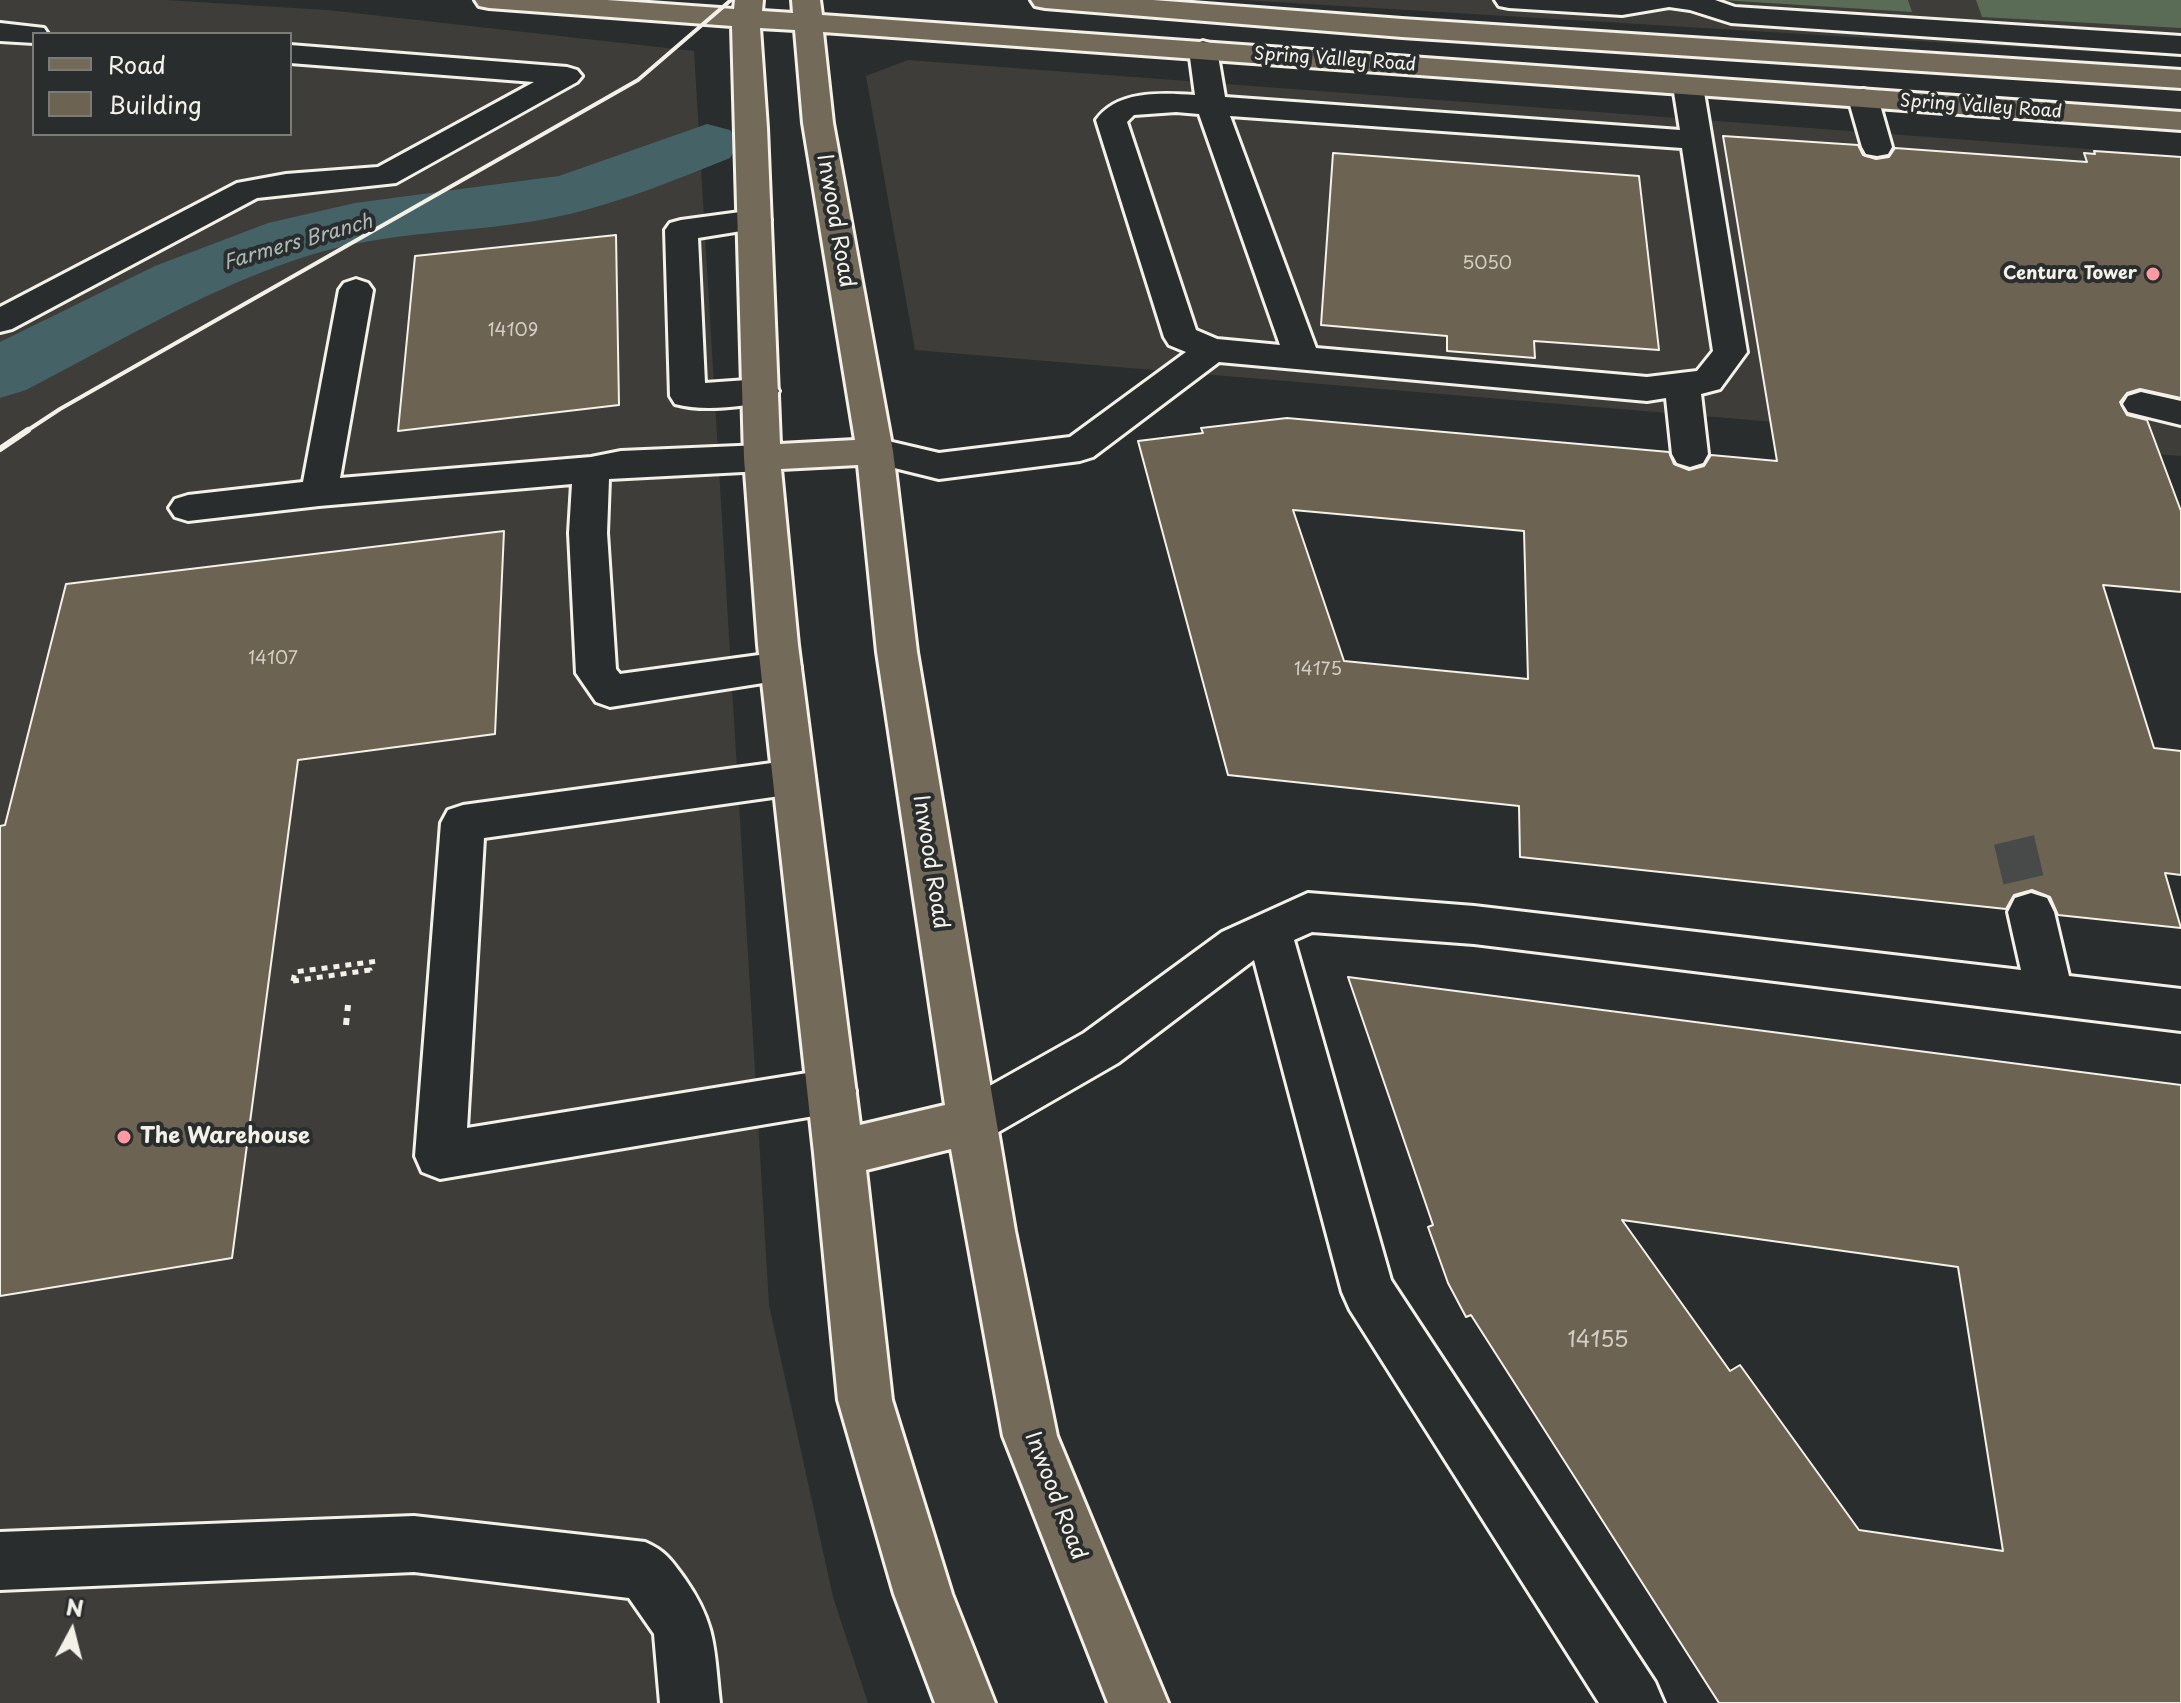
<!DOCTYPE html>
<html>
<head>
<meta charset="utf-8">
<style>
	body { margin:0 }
	#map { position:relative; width:2181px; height:1703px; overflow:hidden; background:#2a2d2e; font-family:"Playpen Sans",sans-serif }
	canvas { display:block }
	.legend { position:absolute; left:32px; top:32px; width:260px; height:104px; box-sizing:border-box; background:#2a2d2e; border:2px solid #7b7b78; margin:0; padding:10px 14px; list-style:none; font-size:24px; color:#f4f1e8 }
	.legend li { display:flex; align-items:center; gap:16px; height:40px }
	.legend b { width:40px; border:2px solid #7b7b78 }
	.north { position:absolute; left:32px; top:1591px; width:80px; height:80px; -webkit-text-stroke:6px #2a2d2e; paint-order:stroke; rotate:7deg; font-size:22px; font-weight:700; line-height:32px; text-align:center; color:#f4f1e8 }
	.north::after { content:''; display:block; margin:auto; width:28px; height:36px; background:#f4f1e8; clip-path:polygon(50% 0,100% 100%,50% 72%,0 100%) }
</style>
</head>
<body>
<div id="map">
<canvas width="2181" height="1703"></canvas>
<ul class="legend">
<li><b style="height:10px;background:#746a5a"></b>Road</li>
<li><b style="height:22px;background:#6c6353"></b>Building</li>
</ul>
<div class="north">N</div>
</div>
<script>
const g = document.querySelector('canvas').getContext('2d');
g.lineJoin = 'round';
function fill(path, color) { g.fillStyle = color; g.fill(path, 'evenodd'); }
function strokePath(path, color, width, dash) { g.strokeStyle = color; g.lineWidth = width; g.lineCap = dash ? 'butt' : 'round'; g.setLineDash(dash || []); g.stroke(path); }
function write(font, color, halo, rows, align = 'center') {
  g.font = font + ' "Playpen Sans",sans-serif'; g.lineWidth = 8; g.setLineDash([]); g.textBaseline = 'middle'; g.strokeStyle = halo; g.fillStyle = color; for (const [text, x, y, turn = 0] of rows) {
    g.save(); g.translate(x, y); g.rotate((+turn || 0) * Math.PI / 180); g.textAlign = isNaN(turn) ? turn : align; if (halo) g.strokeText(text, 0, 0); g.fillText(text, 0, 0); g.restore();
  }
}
const built = new Path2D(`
	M0 0H166L327 10 694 51 769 1305 833 1597 868 1703H0ZM34 34H290V134H34Z
	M1242 0H2181V57Z
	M908 60 2181 156V456L915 350 866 76Z`);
const green = new Path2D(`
	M1721 0H1908L1912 12Z
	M1976 0H2181V28L1982 17Z`);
const river = new Path2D(`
	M707 124 730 130 740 144 730 158C670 182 610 207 546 219 471 233 391 231 317 253 214 284 121 341 26 390L0 398V342L155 266 268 223 355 203 559 176Z`);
const building = new Path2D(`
	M1723 136 1858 145 1863 155 1876 159 1889 157 1895 148 2087 162 2084 153 2095 154 2094 151 2181 157V398L2140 389 2127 393 2120 402 2127 415 2147 420 2181 511V592L2103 585 2154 748 2181 751V875L2165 873 2181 928 2058 915 2050 897 2032 890 2014 895 2006 909 1520 857 1519 806 1228 775 1138 441 1203 433 1201 428 1287 418 1669 452 1674 464 1689 470 1704 466 1711 455 1777 461ZM1293 510 1524 531 1528 679 1344 661Z
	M1333 153 1639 176 1659 350 1534 341 1535 358 1447 351V336L1321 325Z
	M616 235 619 405 398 431 415 256Z
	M504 531 495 734 298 760 232 1258 0 1296V826L5 825 66 584Z
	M1348 977 2181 1085V1703H1719L1471 1315 1466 1317 1448 1283 1428 1227 1433 1225ZM1622 1220 1958 1267 2003 1551 1859 1530 1740 1365 1730 1371Z`);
const minorTunnel = new Path2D(`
	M2014 840 2031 912`);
const pathFar1 = new Path2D(`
	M293 981 295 972 378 961
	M293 981 370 970 369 975`);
const path = new Path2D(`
	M346 1025 348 1005`);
const minor = new Path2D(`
	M1495 0H1715L1735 7 2181 36V54L1731 23 1690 10 1669 7 1622 15 1509 8 1499 6Z
	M0 23 44 28 48 34H34V43L0 41Z
	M1203 41 1213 44 1217 50 1225 97 1680 130 1673 86 1678 80 1688 77 1698 80 1703 86 1747 352 1720 389 1701 394 1708 454 1703 463 1690 467 1677 463 1672 454 1666 398 1647 401 1219 362 1093 457 1080 461 939 479 862 460 857 451 862 442 875 438 939 453 1070 437 1186 352 1169 345 1164 337 1096 120C1117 90 1161 93 1195 95L1189 50 1193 44ZM1176 112 1199 114 1280 345 1217 339 1196 330 1127 122 1134 115ZM1230 116 1682 148 1713 351 1697 371 1647 377 1316 348Z
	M290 45 567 67 577 70 582 76 577 82 396 183 257 198 12 329 0 332V307L237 183 286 174 378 167 534 82 290 63Z
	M1863 89 1874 92 1878 98 1892 147 1888 154 1877 156 1866 154 1862 147 1848 98 1852 92Z
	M755 210 766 213 771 220 766 227 698 238 705 383 761 379 774 383 779 391 774 399C746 407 703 412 675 404L670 396 665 230 670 223 681 220Z
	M356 279 368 283 373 290 340 478 591 457 621 451 762 445 775 449 780 458 775 467 762 471 609 479 607 533 616 669 620 674 781 652 795 656 801 667 795 678 610 707 596 702 576 673 569 533 572 484 319 506 188 521 175 517 169 508 175 499 188 495 303 482 339 290 344 283Z
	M2141 392 2181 401V425L2128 412 2123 404 2128 396Z
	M794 760 809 765 815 777 809 789 794 794 484 838 467 1128 832 1069 849 1075 856 1091 849 1107 832 1113 440 1179 422 1172 415 1156 441 823 448 810 463 805Z
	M1308 893 1474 906 2021 970 2008 912 2015 898 2031 893 2047 898 2054 912 2069 976 2181 989V1031L1474 944 1312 932 1294 940 1391 1280 1655 1682 1664 1703H1599L1350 1310 1342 1292 1254 960 1118 1063 988 1138 971 1145 954 1138 946 1122 954 1106 1084 1033 1222 932Z
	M414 1516 645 1542C666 1551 672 1561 685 1579 717 1625 714 1650 720 1703H660L654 1634 629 1598 414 1572 0 1590V1532Z`);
const major = new Path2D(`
	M475 0H607L734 9 735 0H763L762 11 793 13 792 0H820L822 15 2181 112V130L823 32 833 123 893 451 917 652 1015 1231 1057 1436 1168 1703H1108L1003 1436 951 1149 866 1170 892 1400 952 1594 995 1703H935L894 1594 838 1400 814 1153 758 645 744 458 732 26 489 8 479 6ZM760 28 795 30 803 123 855 440 780 444 767 128ZM858 465 877 652 945 1105 860 1125 798 645 781 469Z
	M1031 0H1153L1402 19 2181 70V88L1402 37 1045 8 1035 6Z`);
const railFar1 = new Path2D(`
	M25 432 60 409 638 80 731 0`);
const rail = new Path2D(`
	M0 449 28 430`);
const markers = [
	[2153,274,8,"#ff9aa2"],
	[124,1137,8,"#ff9aa2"]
];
const farStreetnames = [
	["Spring Valley Road",1335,60,4],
	["Spring Valley Road",1981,107,4]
];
const numberNames = [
	["5050",1487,264],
	["14109",513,331],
	["14107",273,659],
	["14175",1318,670]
];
const farPoinames = [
	["Centura Tower",2137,274]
];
const farWaternames = [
	["Farmers Branch",298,243,-16]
];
const streetNames = [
	["Inwood Road",835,221,80],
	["Inwood Road",930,862,81],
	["Inwood Road",1055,1496,69]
];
const poiNames = [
	["The Warehouse",140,1137]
];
const nearNumbernames = [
	["14155",1598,1341]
];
fill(built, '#3e3d39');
fill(green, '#5a6c56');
fill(river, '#456367');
fill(building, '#6c6353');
strokePath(building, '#f4f1e8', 2);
strokePath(minorTunnel, '#484a4a', 41, [41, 21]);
strokePath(minor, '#f4f1e8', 6);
strokePath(major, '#f4f1e8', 6);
strokePath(pathFar1, '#f4f1e8', 5, [6, 6]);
strokePath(path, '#f4f1e8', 6, [7, 7]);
fill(minor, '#2a2d2e');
fill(major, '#746a5a');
strokePath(railFar1, '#f4f1e8', 4);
strokePath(rail, '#f4f1e8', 6);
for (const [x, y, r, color] of markers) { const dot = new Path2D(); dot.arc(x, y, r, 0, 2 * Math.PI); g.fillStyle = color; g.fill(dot); strokePath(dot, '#2a2d2e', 3); }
write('18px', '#f4f1e8', '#2a2d2e', farStreetnames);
write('18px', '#d2cec3', null, numberNames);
write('bold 18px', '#f4f1e8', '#2a2d2e', farPoinames, 'right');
write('italic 20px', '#aeb8b4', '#2a2d2e', farWaternames);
write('22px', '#f4f1e8', '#2a2d2e', streetNames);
write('bold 22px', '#f4f1e8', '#2a2d2e', poiNames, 'left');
write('22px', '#d2cec3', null, nearNumbernames);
</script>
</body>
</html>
